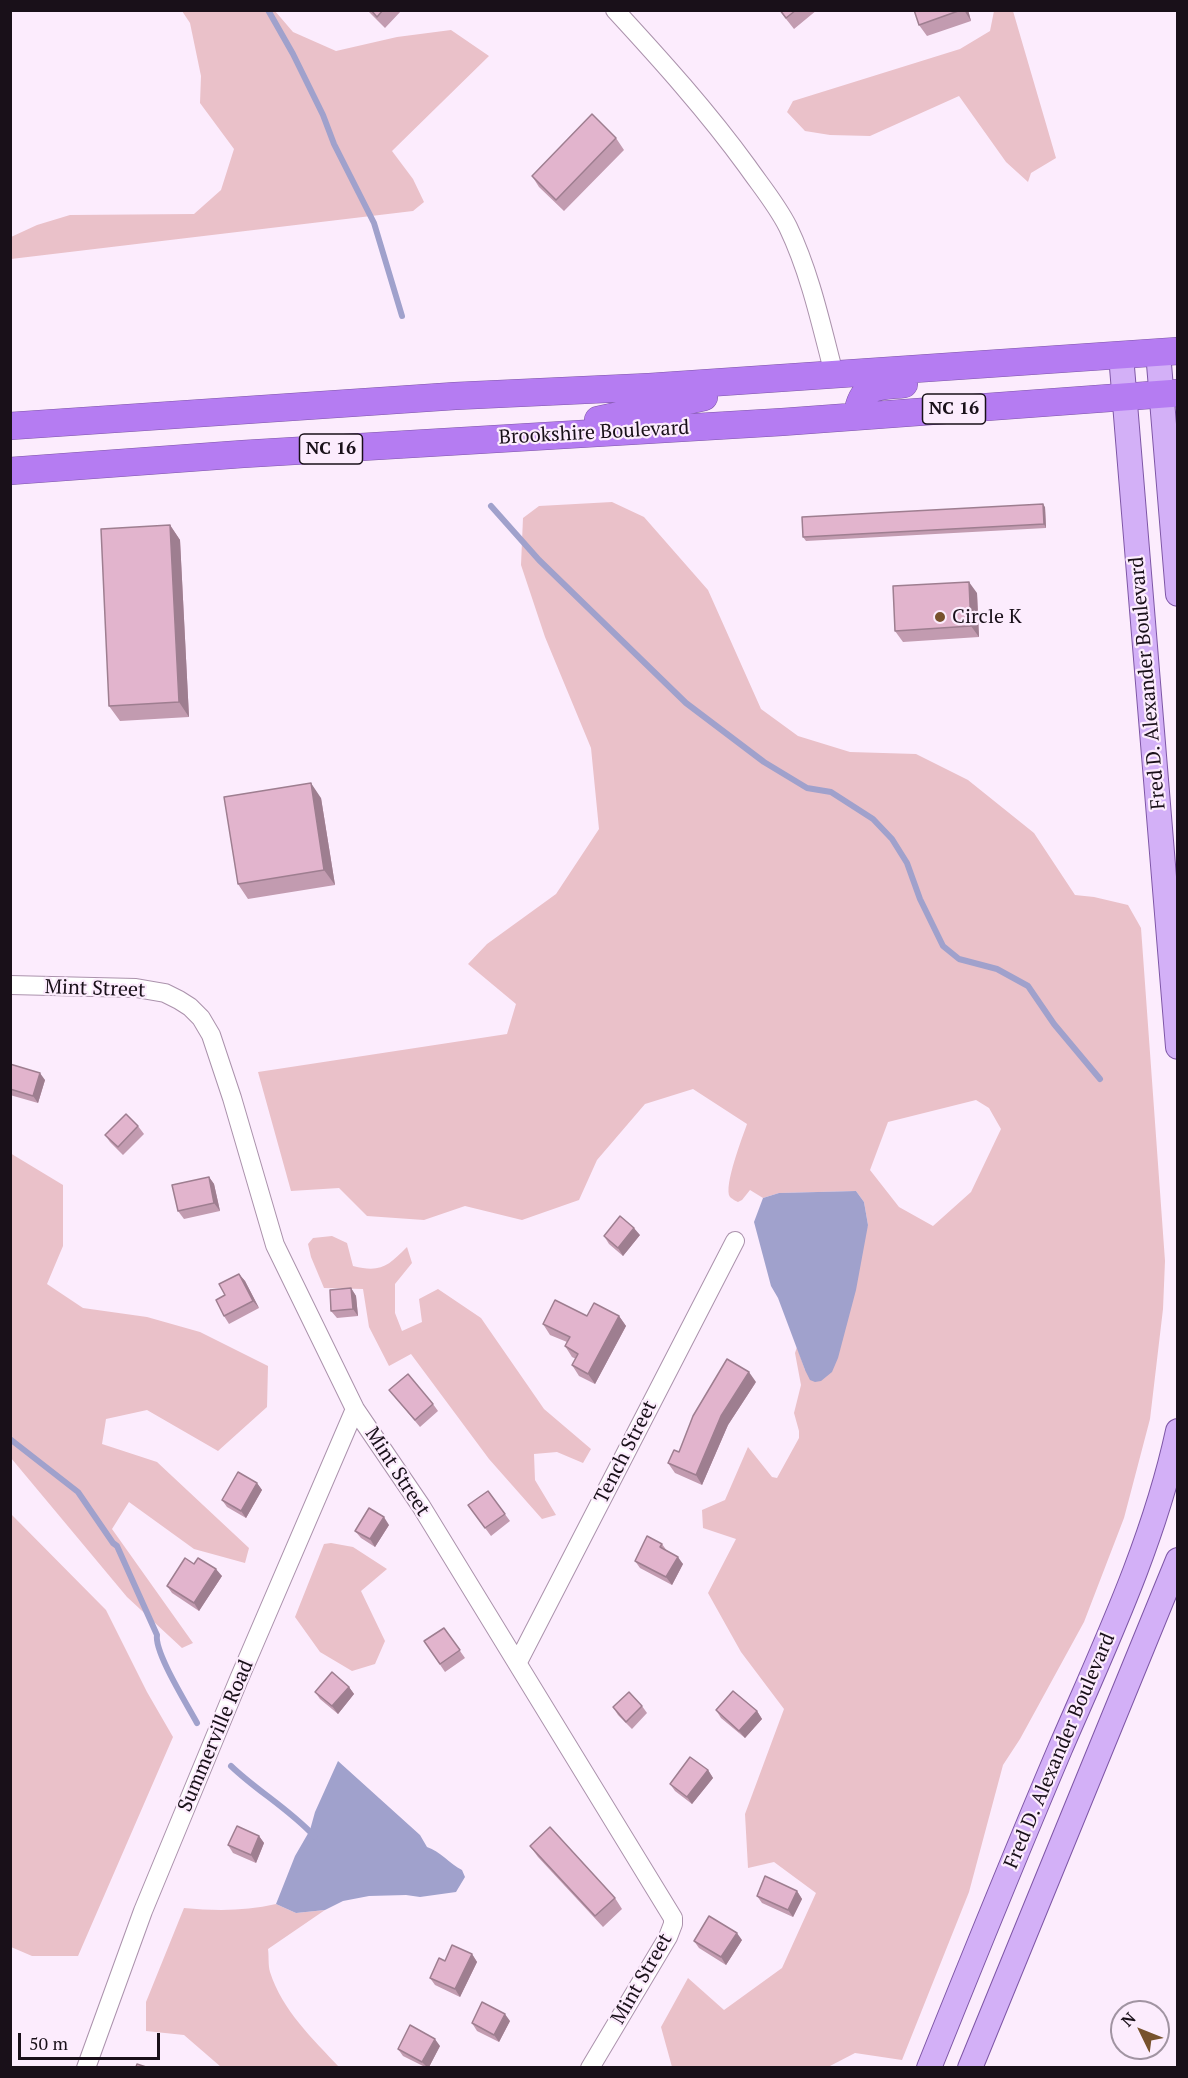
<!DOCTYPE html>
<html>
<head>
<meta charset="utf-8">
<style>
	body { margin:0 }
	#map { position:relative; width:1188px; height:2078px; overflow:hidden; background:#fcecfd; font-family:"PT Serif",serif }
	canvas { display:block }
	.frame { position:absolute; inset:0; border:12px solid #191019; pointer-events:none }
	.north { position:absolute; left:1110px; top:2000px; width:60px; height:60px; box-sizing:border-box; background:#fcecfd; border:2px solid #a194a2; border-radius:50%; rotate:313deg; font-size:16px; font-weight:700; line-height:24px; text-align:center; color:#191019 }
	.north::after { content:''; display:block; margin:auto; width:21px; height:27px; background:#77522d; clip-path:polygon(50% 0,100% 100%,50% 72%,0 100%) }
	.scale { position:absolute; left:18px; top:2033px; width:142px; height:27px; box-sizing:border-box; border:3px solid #191019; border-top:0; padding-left:8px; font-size:18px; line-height:21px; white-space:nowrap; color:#191019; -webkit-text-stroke:4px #fcecfd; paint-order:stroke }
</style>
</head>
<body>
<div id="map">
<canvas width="1188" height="2078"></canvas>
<div class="frame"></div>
<div class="north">N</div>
<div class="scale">50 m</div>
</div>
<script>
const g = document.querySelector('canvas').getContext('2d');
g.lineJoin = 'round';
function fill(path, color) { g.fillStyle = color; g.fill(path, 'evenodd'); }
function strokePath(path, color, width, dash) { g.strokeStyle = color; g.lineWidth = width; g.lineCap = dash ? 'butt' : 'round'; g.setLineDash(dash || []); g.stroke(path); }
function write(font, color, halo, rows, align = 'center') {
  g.font = font + ' "PT Serif",serif'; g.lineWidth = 4.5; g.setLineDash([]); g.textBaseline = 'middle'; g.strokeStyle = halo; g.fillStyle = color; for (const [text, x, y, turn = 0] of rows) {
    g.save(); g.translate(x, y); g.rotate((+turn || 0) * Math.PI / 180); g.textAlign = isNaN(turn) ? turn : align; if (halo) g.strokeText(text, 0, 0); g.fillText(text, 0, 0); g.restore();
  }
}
const green = new Path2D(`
	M182 11H275L293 32 336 51 397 37 451 30 489 56 392 151 413 179 424 202 413 211 11 259V237L37 225 70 215 194 214 221 190 234 149 200 103 201 76 190 23Z
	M994 11H1013L1056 158 1031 173 1028 182 1006 162 959 96 870 136 830 135 805 131 787 112 793 101 960 49 990 31Z
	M612 502 644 517 708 590 761 709 798 736 850 752 916 754 968 780 1034 833 1075 895 1094 897 1128 905 1141 928 1165 1261 1163 1309 1150 1419 1124 1518 1084 1622 1020 1739 1003 1765 969 1892 902 2060 855 2053 828 2067H672L661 2027 688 1978 724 2010 782 1968 816 1893 774 1862 748 1868 745 1814 784 1709 741 1652 708 1593 736 1539 703 1528 702 1510 725 1500 748 1447 772 1477 777 1478 799 1438V1431L794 1413 801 1385 795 1353 797 1347 805 1370 868 1225 864 1202 856 1191 779 1193 763 1198 750 1190 742 1200 738 1202C737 1202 731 1198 730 1197 723 1187 743 1136 747 1124L693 1089 645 1104 597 1160 579 1200 522 1220 465 1206 424 1220 367 1216 339 1188 291 1191 258 1072 507 1034 516 1004 468 964 487 944 556 894 599 829 591 748 545 637 521 565 523 518 539 506ZM976 1100 989 1108 1001 1129 971 1192 933 1226 899 1207 870 1170 888 1122Z
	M10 1153 63 1185V1246L47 1284 83 1308 147 1317 200 1332 268 1366 267 1407 218 1451 147 1410 106 1419 102 1444 157 1462 249 1548 245 1563 194 1549 129 1502 112 1529 193 1643 182 1648 127 1597 11 1458Z
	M332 1236 347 1243 353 1266C381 1273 388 1266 407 1247L412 1263 395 1284V1313L402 1331 422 1322 419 1299 438 1289 481 1318 544 1409 591 1449 583 1463 557 1452 534 1454 535 1480 556 1515 542 1519 489 1459 411 1354 389 1366 369 1327 363 1289 324 1288 311 1257 308 1244 313 1238Z
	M11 1514 106 1610 147 1692 173 1737 78 1956H32L11 1947Z
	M331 1543 353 1547 387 1569 361 1591 385 1641 375 1664 352 1671 320 1652 295 1617 324 1544Z
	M276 1904 296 1913 325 1910 268 1949C269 1956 268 1965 270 1972 282 2010 313 2039 339 2067H221L184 2035 146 2031V2002L184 1908C216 1911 246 1911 276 1904Z`);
const water = new Path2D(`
	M856 1191 864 1202 868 1225 856 1290 838 1358 832 1372 821 1381 815 1382 810 1380 805 1370 778 1298 771 1286 754 1222 763 1198 779 1193Z
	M338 1761 420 1835 427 1847C440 1851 450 1864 462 1870L465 1877 456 1892 420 1897 406 1895 369 1896 343 1901 325 1910 296 1913 276 1904 295 1856 310 1830 315 1812Z`);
const stream = new Path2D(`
	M268 10 293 54 323 115 334 144 374 223 402 316
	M491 506 539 560 686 703 764 762 807 788 831 792 873 819 892 839 907 863 920 899 943 946 959 959 997 969 1028 986 1054 1024 1100 1079
	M10 1439 78 1492 113 1543 117 1546 157 1635C154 1652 188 1706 197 1723
	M231 1766C257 1791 289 1809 314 1836`);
const minor = new Path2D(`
	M615 10C661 60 707 111 747 166 761 186 777 205 788 227 810 273 821 324 834 374
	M10 985 136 988 165 993 179 1000 190 1007 201 1018 211 1035 232 1098 275 1245 355 1409 421 1506 673 1918V1924L668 1937 590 2068
	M518 1662 735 1241
	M86 2068 143 1911 239 1679 355 1409`);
const major = new Path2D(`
	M1158 352 1178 594
	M1121 355 1178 1047
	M929 2068C972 1961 1015 1855 1060 1749 1105 1645 1154 1542 1178 1431
	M970 2068 1178 1560`);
const highway = new Path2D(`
	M857 416C861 384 876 387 904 384
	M598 420 704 397
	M10 426 455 396 649 387 1178 351
	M10 471 243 454 782 422 1178 393`);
const wall = new Path2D(`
	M367 10H402L385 28Z
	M779 10H817L794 29Z
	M914 10H968L971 21 927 36 919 25Z
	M616 138 624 150 564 211 539 187 532 176Z
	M1045 507 1046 528 806 541 803 537Z
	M170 525 180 540 189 717 120 721 109 706Z
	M977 593 979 637 903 642 895 631Z
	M321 798 335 885 248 899 238 884Z
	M10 1064 45 1080 38 1103 10 1095Z
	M138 1126 144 1134 123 1155 110 1142 105 1135Z
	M209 1177 214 1184 220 1211 184 1219 178 1211Z
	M640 1235 623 1256 609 1244 604 1236Z
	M239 1274 245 1281 259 1308 229 1324 224 1316 225 1295Z
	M351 1288 356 1296 358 1316 337 1318 331 1311Z
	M587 1316H619L626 1326 595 1384 579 1376 572 1365 576 1359 572 1357 565 1346 567 1342 550 1335 543 1324Z
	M756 1382 728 1425 702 1485 675 1473 668 1463 679 1452Z
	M389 1390 433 1404 438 1411 420 1427Z
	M257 1483 262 1490 246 1518 227 1507 222 1500Z
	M488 1491 510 1521 491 1536 468 1505Z
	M389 1525 375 1547 361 1538 355 1531Z
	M662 1544 667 1551 683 1564 672 1585 640 1568 635 1561Z
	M194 1564 222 1576 199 1611 172 1593 167 1586Z
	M444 1628 465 1658 445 1672 424 1641Z
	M349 1687 354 1694 338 1714 320 1699 315 1692Z
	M642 1706 647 1713 632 1729 618 1715 613 1707Z
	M716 1710 757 1711 762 1719 745 1738 721 1718Z
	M708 1770 713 1778 692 1804 675 1791 670 1784Z
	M259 1836 264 1843 256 1863 233 1853 228 1845Z
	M530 1846 615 1898 622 1909 603 1927 538 1857Z
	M797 1891 802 1899 793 1917 762 1903 757 1896Z
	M742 1940 726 1965 699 1948 694 1941Z
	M472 1954 477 1962 460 1997 435 1985 430 1978 445 1961Z
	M510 2021 499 2042 477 2031 472 2023Z
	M440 2046 429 2067H425L403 2056 398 2049Z`);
const shadedWall = new Path2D(`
	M964 10H968L971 21Z
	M1043 504 1045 507 1046 528 1044 524Z
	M170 525 180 540 189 717 179 702Z
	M969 582 977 593 979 637 971 626Z
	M311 783 321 798 335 885 324 870Z
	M40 1073 45 1080 38 1103 33 1096Z
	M209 1177 214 1184 220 1211 214 1203Z
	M634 1228 640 1235 623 1256 618 1248Z
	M239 1274 245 1281 259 1308 253 1301Z
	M351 1288 356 1296 358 1316 353 1309Z
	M619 1316 626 1326 595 1384 588 1374Z
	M749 1372 756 1382 728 1425 702 1485 696 1475 721 1416Z
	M257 1483 262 1490 246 1518 241 1511Z
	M384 1517 389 1525 375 1547 370 1539Z
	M678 1557 683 1564 672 1585 666 1577Z
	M216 1569 222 1576 199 1611 194 1603Z
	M349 1687 354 1694 338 1714 332 1706Z
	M757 1711 762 1719 745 1738 739 1731Z
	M708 1770 713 1778 692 1804 687 1797Z
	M259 1836 264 1843 256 1863 251 1855Z
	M797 1891 802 1899 793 1917 788 1910Z
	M737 1933 742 1940 726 1965 721 1957Z
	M472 1954 477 1962 460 1997 455 1989Z
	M505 2014 510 2021 499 2042 494 2035Z
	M435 2039 440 2046 429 2067H427L422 2062Z`);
const building = new Path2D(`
	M371 10H383L377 17Z
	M780 10H796L786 18Z
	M914 10H961L919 25Z
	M592 114 616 138 556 200 532 176Z
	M1043 504 1044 524 803 537 802 517Z
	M170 525 179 702 109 706 101 529Z
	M969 582 971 626 895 631 893 586Z
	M311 783 324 870 238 884 224 797Z
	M10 1064 40 1073 33 1096 10 1089Z
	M126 1114 138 1126 118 1147 105 1135Z
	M209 1177 214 1203 178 1211 172 1185Z
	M620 1216 634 1228 618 1248 604 1236Z
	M239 1274 253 1301 224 1316 216 1300 225 1295 219 1284Z
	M351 1288 353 1309 331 1311 330 1290Z
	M555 1300 587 1316 594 1303 619 1316 588 1374 572 1365 578 1354 565 1346 570 1337 543 1324Z
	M727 1359 749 1372 721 1416 696 1475 668 1463 674 1450 679 1452 693 1416Z
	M408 1374 433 1404 415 1420 389 1390Z
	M238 1472 257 1483 241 1511 222 1500Z
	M488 1491 505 1514 485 1528 468 1505Z
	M369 1508 384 1517 370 1539 355 1531Z
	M647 1536 662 1544 660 1547 678 1557 666 1577 635 1561Z
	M185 1558 194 1564 198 1558 216 1569 194 1603 167 1586Z
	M444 1628 460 1650 440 1664 424 1641Z
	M332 1672 349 1687 332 1706 315 1692Z
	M733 1691 757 1711 739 1731 716 1710Z
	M629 1692 642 1706 626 1722 613 1707Z
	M690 1757 708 1770 687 1797 670 1784Z
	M237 1826 259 1836 251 1855 228 1845Z
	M550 1827 615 1898 595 1916 530 1846Z
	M765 1876 797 1891 788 1910 757 1896Z
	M709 1916 737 1933 721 1957 694 1941Z
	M452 1945 472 1954 455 1989 430 1978 439 1958 445 1961Z
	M482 2002 505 2014 494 2035 472 2023Z
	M410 2025 435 2039 422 2062 398 2049Z
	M137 2064 146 2067H136Z`);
const markers = [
	[940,617,6,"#77522d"]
];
const shields = [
	[954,409,63],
	[331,449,63]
];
const shieldNames = [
	["NC 16",954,409],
	["NC 16",331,449]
];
const streetNames = [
	["Brookshire Boulevard",594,433,-3],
	["Fred D. Alexander Boulevard",1148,683,-95],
	["Mint Street",95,989,2],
	["Tench Street",626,1452,-63],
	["Mint Street",397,1472,57],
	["Summerville Road",216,1736,-67],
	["Fred D. Alexander Boulevard",1060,1751,-67],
	["Mint Street",642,1979,-60]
];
const poiNames = [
	["Circle K",952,617]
];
fill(green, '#eac1c9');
fill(water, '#a0a1cc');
strokePath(stream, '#a0a1cc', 6);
strokePath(minor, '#ab92ac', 20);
strokePath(major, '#7e56a6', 26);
strokePath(highway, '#7e56a6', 28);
strokePath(minor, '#fff', 18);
strokePath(major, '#d3b0f7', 24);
strokePath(highway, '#b57cf2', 27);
fill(wall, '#c29bb0');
fill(shadedWall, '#9e7e90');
fill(building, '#e2b4cd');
strokePath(building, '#9e7e90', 1.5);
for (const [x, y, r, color] of markers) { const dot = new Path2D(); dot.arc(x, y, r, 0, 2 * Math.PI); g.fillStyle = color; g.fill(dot); strokePath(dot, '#fcecfd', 2); }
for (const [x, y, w] of shields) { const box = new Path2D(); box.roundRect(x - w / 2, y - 15, w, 30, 4.5); g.fillStyle = '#fcecfd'; g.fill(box); strokePath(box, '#191019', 1.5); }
write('bold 18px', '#191019', null, shieldNames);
write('20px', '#191019', '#fcecfd', streetNames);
write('20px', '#191019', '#fcecfd', poiNames, 'left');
</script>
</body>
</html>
